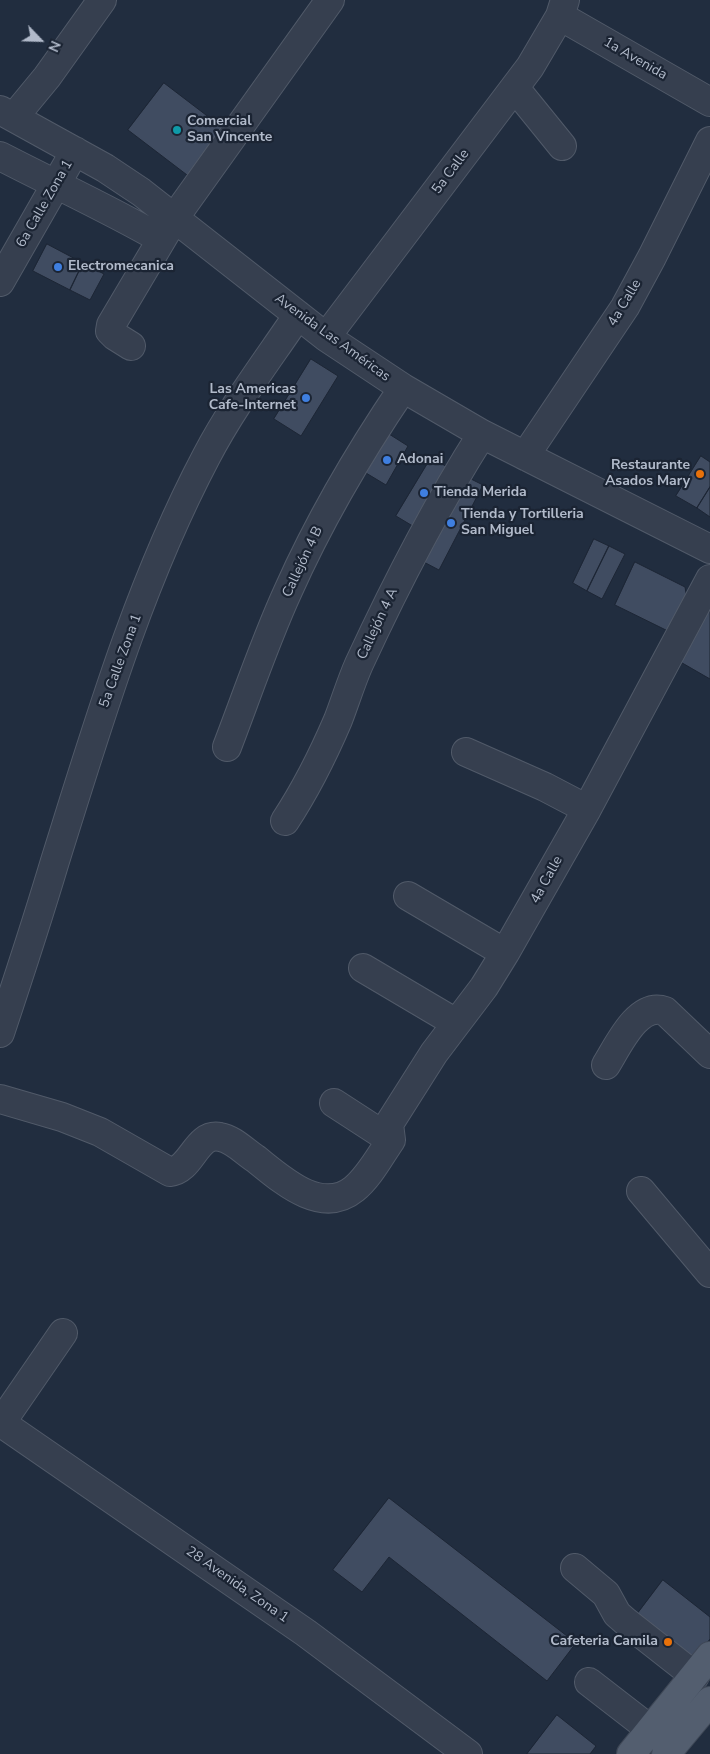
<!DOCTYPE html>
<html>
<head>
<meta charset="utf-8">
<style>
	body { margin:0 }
	#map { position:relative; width:710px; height:1754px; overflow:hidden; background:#212d3f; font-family:"Nunito Sans",sans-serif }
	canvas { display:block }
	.north { position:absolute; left:15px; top:15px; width:50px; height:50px; -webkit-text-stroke:4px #1b2433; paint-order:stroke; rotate:114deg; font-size:14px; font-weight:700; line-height:20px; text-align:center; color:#b1baca }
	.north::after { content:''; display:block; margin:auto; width:18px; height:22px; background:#b1baca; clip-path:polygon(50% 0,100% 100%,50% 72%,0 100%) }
</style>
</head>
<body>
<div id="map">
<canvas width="710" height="1754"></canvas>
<div class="north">N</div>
</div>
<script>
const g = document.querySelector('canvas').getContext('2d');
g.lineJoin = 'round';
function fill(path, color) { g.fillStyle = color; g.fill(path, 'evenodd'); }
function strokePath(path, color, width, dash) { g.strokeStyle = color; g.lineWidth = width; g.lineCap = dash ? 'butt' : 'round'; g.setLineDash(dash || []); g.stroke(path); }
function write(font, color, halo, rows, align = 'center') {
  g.font = font + ' "Nunito Sans",sans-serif'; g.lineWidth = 4.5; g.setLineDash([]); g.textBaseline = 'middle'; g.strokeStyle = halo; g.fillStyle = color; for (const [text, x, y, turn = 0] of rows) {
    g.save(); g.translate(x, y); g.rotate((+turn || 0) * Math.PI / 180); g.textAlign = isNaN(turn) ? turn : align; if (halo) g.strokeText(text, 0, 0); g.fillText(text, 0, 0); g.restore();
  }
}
const building = new Path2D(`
	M164 83 227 131 191 178 128 130Z
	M47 244 83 263 70 290 33 271Z
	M83 263 104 274 90 300 70 290Z
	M311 359 338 376 301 436 274 419Z
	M389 434 408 446 386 485 366 473Z
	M701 456 710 462V487L697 508 676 496Z
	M431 458 451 469 416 528 396 516Z
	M463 475 483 485 439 570 420 560Z
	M710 487V517L697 508Z
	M594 539 609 546 587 591 573 583Z
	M609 546 625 554 602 599 587 591Z
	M635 562 685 587 688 605 674 634 615 605Z
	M710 601V679L677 660Z
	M389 1498 576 1643 547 1681 389 1557 362 1592 333 1570Z
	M663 1580 710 1617V1639L690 1666 632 1621Z
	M557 1715 596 1746 590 1754H527Z`);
const minor = new Path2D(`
	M560 16 710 102
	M515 88 562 146
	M0 110 105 168 141 192 326 337 403 388 482 434 710 549
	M14 117 47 77 102 0
	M0 156C54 184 109 209 161 239
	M0 282 75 151
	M326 337 530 67 560 16 565 0
	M131 346 115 336 110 331 111 325 175 217 330 0
	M525 456 625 307 652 257 710 141
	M227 747C247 695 265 641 288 591 320 519 359 453 403 388
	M466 752 545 787 587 809
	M285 821C306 789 323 755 338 720 345 702 351 682 359 664 396 584 435 508 482 434
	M408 896 505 953
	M363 968 456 1023
	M0 1033C19 976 38 918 55 861 98 724 139 584 206 457 232 407 267 361 298 315
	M606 1065C618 1046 638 1001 665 1011L710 1054
	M0 1099 62 1117 100 1132 170 1172C192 1170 196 1132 220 1137 233 1139 245 1152 256 1159 281 1179 321 1216 354 1189 369 1177 380 1156 391 1140L389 1124 434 1053 484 987 505 953 587 809 710 579
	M334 1103 391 1140
	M641 1191 710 1273
	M0 1422 306 1633 468 1754
	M1 1423 63 1333
	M575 1568 606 1594 617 1614 625 1621 695 1676
	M589 1682 651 1730`);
const major = new Path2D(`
	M631 1754 710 1656
	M666 1754 710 1701`);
const markers = [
	[177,130,5,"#0f9aa8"],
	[58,267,5,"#3f7fe0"],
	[306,398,5,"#3f7fe0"],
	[387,460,5,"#3f7fe0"],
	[700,474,5,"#e8710a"],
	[424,493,5,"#3f7fe0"],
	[451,523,5,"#3f7fe0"],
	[668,1642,5,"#e8710a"]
];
const streetNames = [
	["1a Avenida",635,59,30],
	["5a Calle",451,172,-53],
	["6a Calle Zona 1",45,204,-60],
	["4a Calle",625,303,-59],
	["Avenida Las Américas",332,338,36],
	["Callejón 4 B",303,562,-65],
	["Callejón 4 A",378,624,-65],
	["5a Calle Zona 1",121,661,-70],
	["4a Calle",547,880,-61],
	["28 Avenida, Zona 1",237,1585,35]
];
const poiNames = [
	["Comercial",187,122],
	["San Vincente",187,138],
	["Electromecanica",68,267],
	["Las Americas",296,390,"right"],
	["Cafe-Internet",296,406,"right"],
	["Adonai",397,460],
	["Restaurante",690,466,"right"],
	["Asados Mary",690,482,"right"],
	["Tienda Merida",434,493],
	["Tienda y Tortilleria",461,515],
	["San Miguel",461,531],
	["Cafeteria Camila",658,1642,"right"]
];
fill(building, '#404c61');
strokePath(building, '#1d2635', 1);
strokePath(minor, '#515a69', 30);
strokePath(major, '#3f4857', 30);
strokePath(minor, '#363f4f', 28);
strokePath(major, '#535e6f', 28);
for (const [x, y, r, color] of markers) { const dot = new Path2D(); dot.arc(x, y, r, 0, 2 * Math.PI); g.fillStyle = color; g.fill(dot); strokePath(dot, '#1b2433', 2); }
write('14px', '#b1baca', '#1b2433', streetNames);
write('bold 14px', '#b1baca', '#1b2433', poiNames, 'left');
</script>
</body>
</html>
